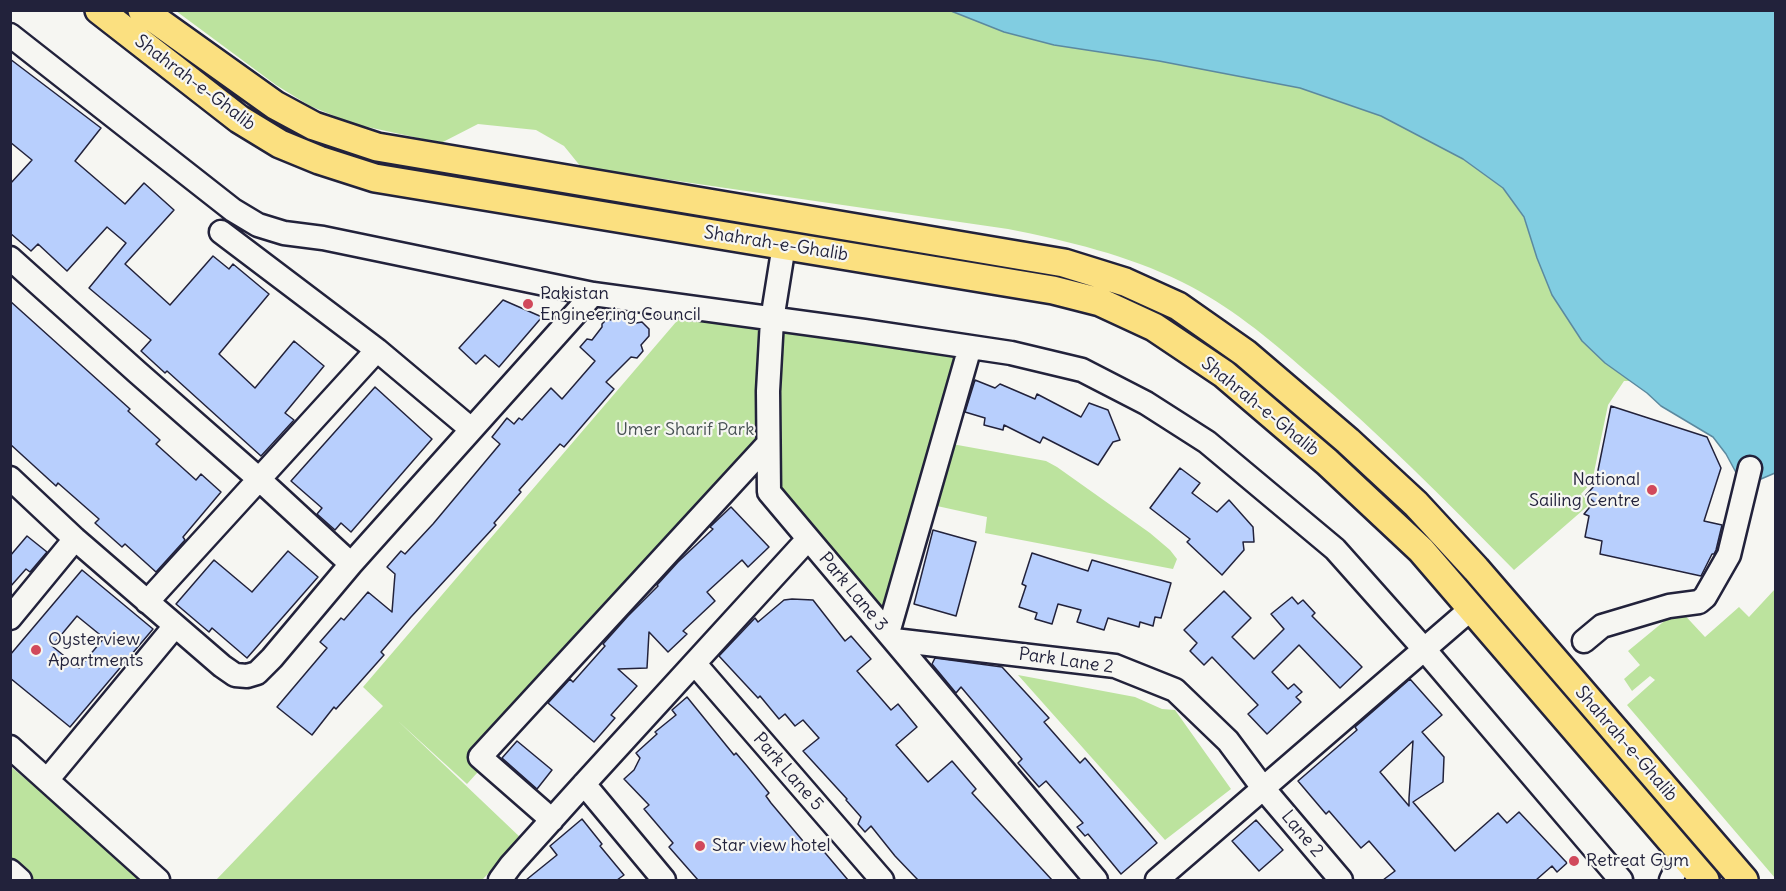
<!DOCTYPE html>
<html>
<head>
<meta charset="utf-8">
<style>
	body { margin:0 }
	#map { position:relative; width:1786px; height:891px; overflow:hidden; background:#f6f6f2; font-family:Delius,sans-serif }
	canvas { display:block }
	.frame { position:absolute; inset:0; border:12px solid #22223b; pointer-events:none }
</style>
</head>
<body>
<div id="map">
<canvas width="1786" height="891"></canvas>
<div class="frame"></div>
</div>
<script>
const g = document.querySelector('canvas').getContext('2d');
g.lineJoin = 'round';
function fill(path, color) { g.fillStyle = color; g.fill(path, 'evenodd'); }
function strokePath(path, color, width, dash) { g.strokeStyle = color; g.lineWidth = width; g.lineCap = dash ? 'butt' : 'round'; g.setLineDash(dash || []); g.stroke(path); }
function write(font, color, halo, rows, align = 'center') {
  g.font = font + ' Delius,sans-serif'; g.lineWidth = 4.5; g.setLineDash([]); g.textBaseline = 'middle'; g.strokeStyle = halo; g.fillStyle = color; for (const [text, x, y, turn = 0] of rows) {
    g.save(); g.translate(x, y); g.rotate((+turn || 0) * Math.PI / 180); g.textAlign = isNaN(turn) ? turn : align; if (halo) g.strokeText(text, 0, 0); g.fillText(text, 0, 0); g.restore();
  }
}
const green = new Path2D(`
	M176 11H951L1054 45 1159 61 1300 88 1381 116 1463 159 1503 188 1524 218 1537 258 1552 295 1582 341 1605 363 1630 381H1624L1608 405 1592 482 1581 494 1590 504 1514 570C1447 502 1380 434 1307 372 1267 337 1230 306 1182 282 1127 255 1068 241 1008 229L581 167 564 146 536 130 478 124 441 143 354 124 310 106 276 85Z
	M688 308 965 346 885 629 769 492 768 453 467 784 398 721 522 839 482 880H216L383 706 363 687Z
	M952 444 1046 461 1057 467 1150 533 1170 550 1177 559 1173 569 985 533 987 517 937 506Z
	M1775 589V878L1627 705 1655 680 1650 676 1632 691 1624 679 1640 665 1628 651 1679 609 1705 637 1739 607 1749 617Z
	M1018 675 1135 697 1162 709 1175 710 1231 789 1165 840Z
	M10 766 147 880H21L11 870Z`);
const water = new Path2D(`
	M951 11H1775V473L1754 482 1739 478 1726 454 1713 437 1661 406 1647 393 1605 363 1582 341 1552 295 1537 258 1524 217 1503 188 1463 159 1381 116 1300 88 1159 61 1054 45 1004 32Z`);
const building = new Path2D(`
	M10 59 101 128 75 161 125 204 144 183 174 210 125 264 170 305 213 256 229 269 233 264 269 294 219 354 255 388 294 341 324 366 285 413 294 420 261 456 167 371 165 373 141 351 151 340 89 288 126 243 107 227 67 271 38 244 31 251 10 233V184L32 160 10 142Z
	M503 300 542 317 499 367 485 355 476 364 459 348Z
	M10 301 130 409 128 411 160 440 156 444 196 480 201 474 221 492 183 537 185 540 156 572 125 544 122 547 95 523 99 519 58 483 56 486 10 444Z
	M618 312 626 313 636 323 642 322 649 329V336L641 345 643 351 637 358 631 357 606 382 614 389 564 447 560 444 519 490 521 492 494 523 496 525 411 617 381 652 384 655 336 709 334 707 312 735 277 707 327 648 320 642 341 618 344 620 368 592 392 612 395 574 387 567 401 551 405 554 433 524 500 444 492 437 507 418 514 424 519 418 522 420 551 388 562 399 595 361 580 347 587 339 592 340 602 327V324L607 319 611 320Z
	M975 380 995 388 1000 384 1035 399 1037 394 1081 417 1089 403 1108 410 1120 440 1113 442 1098 465 1043 437 1040 443 1004 425 1003 430 984 425 985 418 965 412Z
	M375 387 432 439 351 532 341 523 335 530 317 514 322 508 291 481Z
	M1611 406 1707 437 1721 468 1704 521 1722 525 1716 550 1714 554H1712L1701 576 1600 554 1602 541 1585 537 1589 516 1584 514 1594 502 1586 495 1595 485Z
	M1180 468 1200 483 1192 493 1217 512 1229 500 1253 527 1254 542H1243L1244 550 1222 575 1187 542 1190 539 1150 508Z
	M731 507 769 547 748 567 742 560 707 592 715 601 683 631 687 634 668 652 649 632 647 668 618 669 637 686 611 715 615 718 594 742 548 703 570 679 573 682 605 646 603 644 628 616 658 586 657 585 678 562 713 529 710 527Z
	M933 530 976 542 956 616 914 604Z
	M27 536 47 552 30 572 26 569 10 587V556Z
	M288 551 318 577 247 658 212 628 209 632 176 604 214 560 252 592Z
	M1032 553 1088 571 1092 560 1171 583 1161 618 1155 617 1153 626 1140 622 1139 627 1108 618 1104 630 1077 622 1081 610 1058 604 1052 624 1035 619 1037 613 1019 607 1026 586 1022 584Z
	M82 570 153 629 70 727 10 678V655ZM77 616 104 638 79 668 52 646Z
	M1224 591 1251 618 1232 637 1254 659 1284 629 1271 614 1292 597 1298 604 1303 600 1315 613 1312 616 1362 667 1340 688 1299 645 1272 672 1288 689 1294 684 1302 692 1296 697 1301 702 1267 734 1248 714 1258 705 1212 657 1204 665 1190 651 1197 643 1184 630Z
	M792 599 813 600 845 641 851 636 871 659 857 671 891 710 898 704 917 727 896 745 928 782 952 761 976 789 972 793 1052 880H918L895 856 871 826 865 832 858 824 861 817 846 800 847 799 803 751 819 738 803 720 795 726 785 714 779 719 760 696 758 698 719 656 755 618 758 622 784 600Z
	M935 658 1002 667 1049 718 1044 722 1080 763 1085 758 1157 843 1121 874 1088 834 1085 836 1077 827 1083 823 1046 781 1039 787 1018 763 1022 759 961 687 956 693 932 664Z
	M1410 679 1442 715 1422 732 1444 757 1443 782 1413 802 1455 851 1498 813 1507 823 1519 812 1567 863 1557 872 1552 866 1536 880H1383L1395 871 1369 841 1361 848 1329 811 1326 814 1298 781 1357 730 1355 727ZM1413 741 1409 798V806L1380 772Z
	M687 697 734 755 736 753 747 766 769 793 766 796 771 803 808 847 815 841 848 880H698L669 847 673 843 644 809 649 805 624 779 634 770 640 758 636 753 657 734 655 732 676 715 672 710Z
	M517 741 552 770 537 789 502 758Z
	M582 819 602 844 600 846 624 875 617 880H526L557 855 550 846Z
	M1256 820 1283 850 1259 871 1232 841Z`);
const minor = new Path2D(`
	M10 35 233 210 258 225 284 233 323 238 593 294 864 331 1011 353 1082 370 1146 403 1207 442 1335 549 1424 649 1621 880
	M221 232 377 350 471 429
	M784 245 772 320 768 391 769 492 1096 880
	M10 258 137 372 260 480 351 564
	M10 478 75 539 222 666 235 675 247 676 257 673 272 658 351 564 593 294
	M147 602 377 350
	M10 618 75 539
	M888 633 970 347
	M894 640 1115 666 1175 690 1228 741 1263 788 1341 880
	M1584 641 1602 626 1669 606 1699 602 1705 597 1729 555 1750 468
	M695 664 882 880
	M10 747 158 880
	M48 779 175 626
	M584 784 664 880
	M552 820 480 757 768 444
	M10 871 20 880
	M500 880 511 865 584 784 808 539
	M1157 880 1472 608
	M1671 880 1683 855`);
const major = new Path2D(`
	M99 10 239 119 280 144 319 160 375 178 1053 290 1100 302 1154 327 1224 374 1327 462 1421 550 1705 880
	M142 10 275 105 314 126 377 147 1064 263 1125 282 1178 306 1245 353 1348 441 1416 504 1476 569 1744 880`);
const markers = [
	[528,304,6,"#d1495b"],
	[1652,490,6,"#d1495b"],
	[36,650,6,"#d1495b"],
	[700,846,6,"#d1495b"],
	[1574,861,6,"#d1495b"]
];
const streetNames = [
	["Shahrah-e-Ghalib",195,83,37],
	["Shahrah-e-Ghalib",776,244,9],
	["Shahrah-e-Ghalib",1260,407,39],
	["Park Lane 3",853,592,50],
	["Park Lane 2",1066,661,8],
	["Shahrah-e-Ghalib",1626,744,49],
	["Park Lane 5",788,772,49],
	["Lane 2",1302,834,50]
];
const poiNames = [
	["Pakistan",540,294],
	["Engineering Council",540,315],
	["National",1640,480,"right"],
	["Sailing Centre",1640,501,"right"],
	["Oysterview",48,640],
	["Apartments",48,661],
	["Star view hotel",712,846],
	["Retreat Gym",1586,861]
];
const parkNames = [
	["Umer Sharif Park",685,430]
];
fill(green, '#bce39e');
fill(water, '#81cde1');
strokePath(water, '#5b899f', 1.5);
fill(building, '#b8cffd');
strokePath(building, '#22223b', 1.5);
strokePath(minor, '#22223b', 27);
strokePath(major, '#22223b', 32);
strokePath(minor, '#f6f6f2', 22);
strokePath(major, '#fbe080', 27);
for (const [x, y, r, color] of markers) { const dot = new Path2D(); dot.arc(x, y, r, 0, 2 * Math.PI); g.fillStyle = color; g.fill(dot); strokePath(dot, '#f6f6f2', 2); }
write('18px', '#22223b', '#f6f6f2', streetNames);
write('18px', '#22223b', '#f6f6f2', poiNames, 'left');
write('18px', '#485254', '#f6f6f2', parkNames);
</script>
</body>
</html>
